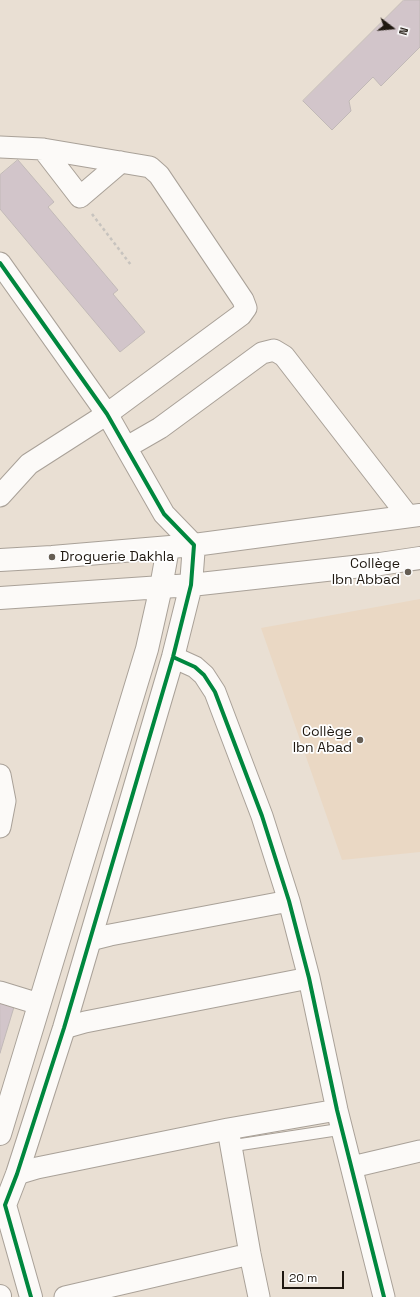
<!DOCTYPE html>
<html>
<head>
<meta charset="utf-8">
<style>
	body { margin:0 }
	#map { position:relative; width:420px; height:1297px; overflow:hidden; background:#e9dfd3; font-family:"Space Grotesk",sans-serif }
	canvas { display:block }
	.north { position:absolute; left:372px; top:8px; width:40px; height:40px; -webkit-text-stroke:3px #fff; paint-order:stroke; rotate:106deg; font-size:11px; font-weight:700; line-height:16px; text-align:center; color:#1f1810 }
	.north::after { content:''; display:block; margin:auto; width:14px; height:18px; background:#1f1810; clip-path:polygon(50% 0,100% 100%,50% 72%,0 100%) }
	.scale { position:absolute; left:282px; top:1271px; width:62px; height:18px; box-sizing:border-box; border:2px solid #1f1810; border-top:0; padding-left:5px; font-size:12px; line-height:14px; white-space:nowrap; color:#1f1810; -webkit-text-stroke:3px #fff; paint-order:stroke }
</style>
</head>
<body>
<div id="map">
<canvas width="420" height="1297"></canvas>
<div class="north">N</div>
<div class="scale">20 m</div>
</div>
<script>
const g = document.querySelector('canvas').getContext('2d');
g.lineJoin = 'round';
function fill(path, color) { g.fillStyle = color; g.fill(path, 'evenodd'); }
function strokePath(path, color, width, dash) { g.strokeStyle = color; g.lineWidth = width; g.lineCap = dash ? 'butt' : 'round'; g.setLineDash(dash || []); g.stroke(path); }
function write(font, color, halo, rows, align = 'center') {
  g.font = font + ' "Space Grotesk",sans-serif'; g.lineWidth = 3.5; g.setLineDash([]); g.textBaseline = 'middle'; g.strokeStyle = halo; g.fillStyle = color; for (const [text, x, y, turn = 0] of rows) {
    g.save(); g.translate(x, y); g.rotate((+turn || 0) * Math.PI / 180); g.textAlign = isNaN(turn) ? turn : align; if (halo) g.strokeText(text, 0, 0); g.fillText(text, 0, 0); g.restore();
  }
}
const built = new Path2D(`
	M420 599V852L342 860 261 628Z`);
const building = new Path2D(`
	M404 0H420V47L381 86 373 77 349 101 351 111 332 130 303 101Z
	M18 160 54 202 48 207 118 290 113 294 145 332 120 352 0 209V175Z
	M0 1002 14 1007 0 1053Z`);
const path = new Path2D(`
	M92 214 131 265`);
const lane = new Path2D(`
	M231 1146 342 1129`);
const street = new Path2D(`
	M0 147 43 149 150 167 159 175 243 300 246 308 241 315 107 414 29 464 0 496
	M43 149 80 197 121 162
	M0 263 107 414 164 514 194 545
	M127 447 160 428 262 353 274 350 284 356 408 516
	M173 657 195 667 204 675 215 692 262 816 289 901 309 978 337 1110 384 1297
	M0 775 5 801 0 827
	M90 940 110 935 289 901
	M0 992 39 1004
	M64 1028 85 1022 309 978
	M228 1129 250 1254 259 1297
	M352 1167 420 1151
	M17 1174 37 1168 228 1129 337 1110
	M65 1297 250 1254`);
const secondary = new Path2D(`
	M0 560 52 557 194 545 420 515
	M0 598 191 585 380 564 420 558
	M0 1134 147 649 161 587 168 548
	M0 1296V1297
	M31 1297 5 1205 17 1174 64 1028 173 657 191 585 194 545`);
const cycleway = new Path2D(`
	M0 263 107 414 164 514 194 545 191 585 173 657 64 1028 17 1174 5 1205 31 1297
	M173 657 195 667 204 675 215 692 262 816 289 901 309 978 337 1110 384 1297`);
const markers = [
	[52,557,4,"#665e54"],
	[408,572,4,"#665e54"],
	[360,740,4,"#665e54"]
];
const poiNames = [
	["Droguerie Dakhla",60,557,"left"],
	["Collège",400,564],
	["Ibn Abbad",400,580],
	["Collège",352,732],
	["Ibn Abad",352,748]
];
fill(built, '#ead8c4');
fill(building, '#d2c5ca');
strokePath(building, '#c1b9b7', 1);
strokePath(lane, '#a9a198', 13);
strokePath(street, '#a9a198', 23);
strokePath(secondary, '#a9a198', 24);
strokePath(path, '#c7c3be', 2.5, [3, 3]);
strokePath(lane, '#fcfaf8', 11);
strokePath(street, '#fcfaf8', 21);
strokePath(secondary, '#fcfaf8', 22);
strokePath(cycleway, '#00873e', 4);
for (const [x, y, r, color] of markers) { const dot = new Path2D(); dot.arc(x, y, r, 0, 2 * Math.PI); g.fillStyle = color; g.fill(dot); strokePath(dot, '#fff', 1.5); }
write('14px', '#1f1810', '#fff', poiNames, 'right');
</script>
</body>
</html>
